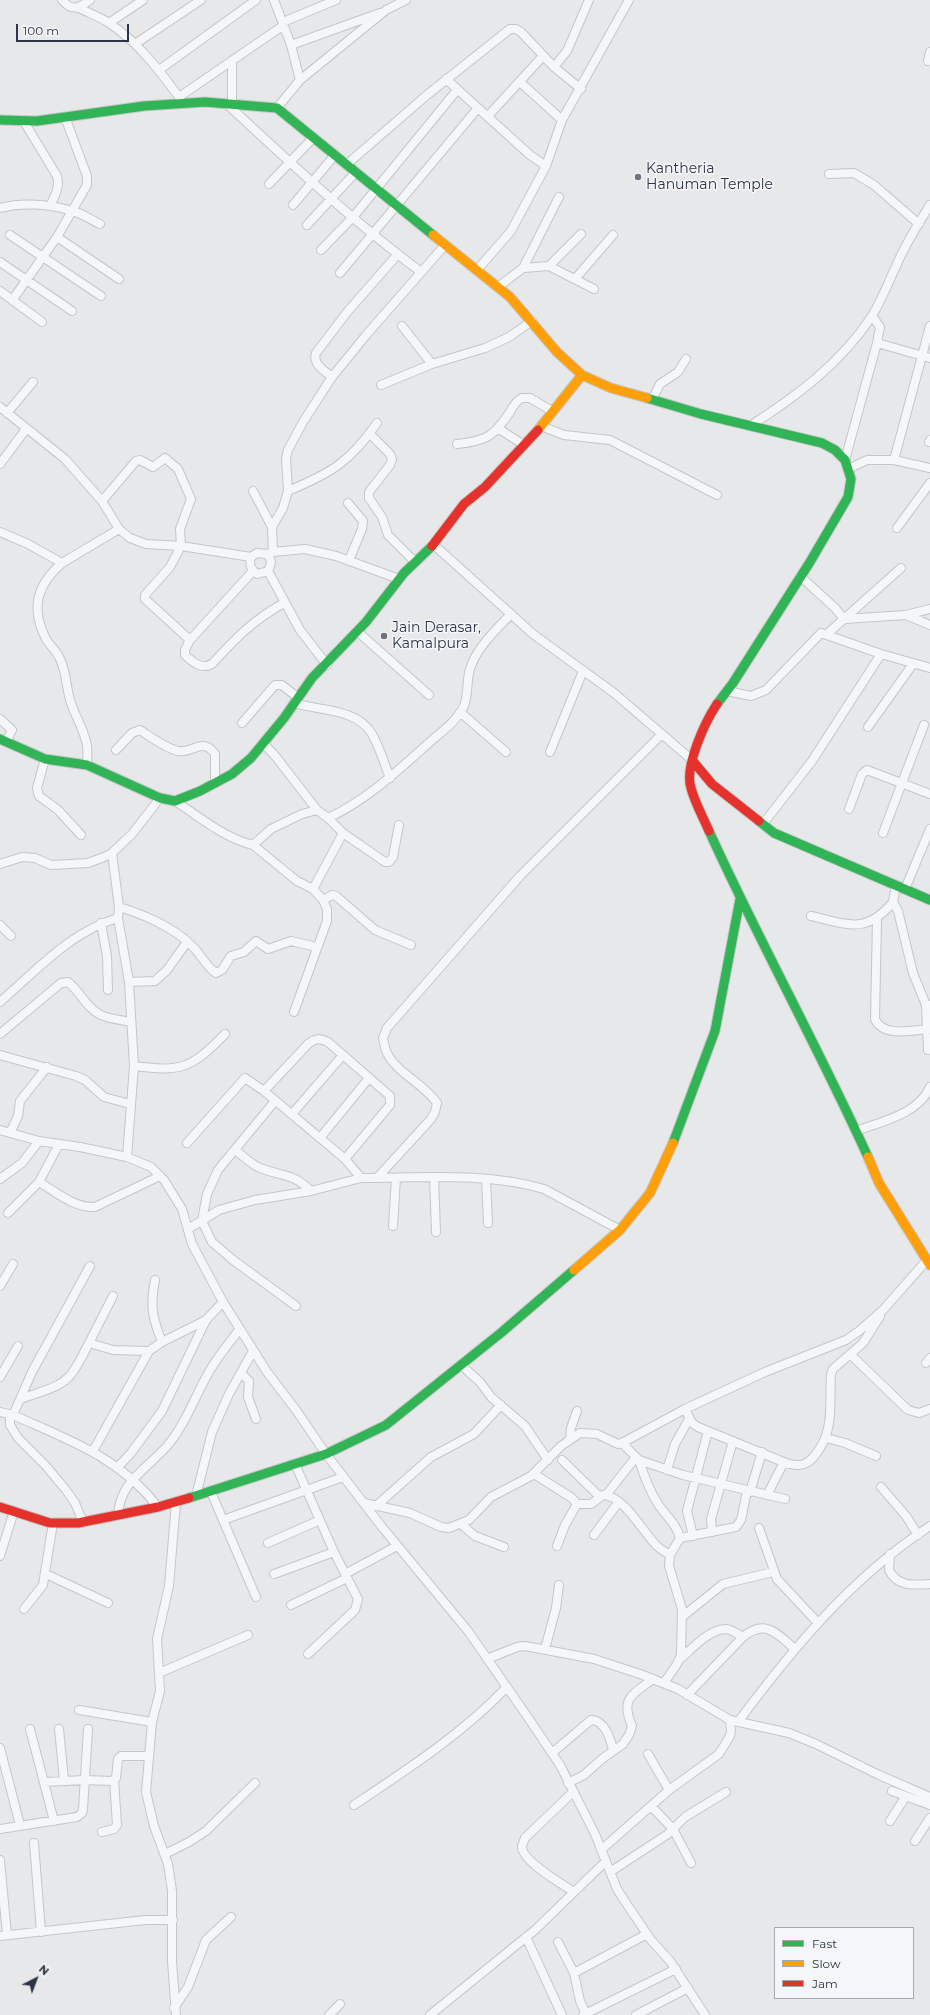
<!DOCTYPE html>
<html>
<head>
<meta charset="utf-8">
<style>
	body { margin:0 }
	#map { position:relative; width:930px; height:2015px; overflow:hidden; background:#e6e8ea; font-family:Montserrat,sans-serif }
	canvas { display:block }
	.legend { position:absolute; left:774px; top:1927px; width:140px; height:72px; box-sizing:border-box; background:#f4f6f9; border:1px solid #a4a9b1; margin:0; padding:5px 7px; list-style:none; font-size:12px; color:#2b3544 }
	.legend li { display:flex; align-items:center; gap:8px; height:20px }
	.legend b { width:20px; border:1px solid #a4a9b1 }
	.north { position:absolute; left:16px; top:1959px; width:40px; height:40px; -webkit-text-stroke:3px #f4f6f9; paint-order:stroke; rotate:42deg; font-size:11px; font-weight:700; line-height:16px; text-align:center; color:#2b3544 }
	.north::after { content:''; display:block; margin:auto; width:14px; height:18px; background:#2b3544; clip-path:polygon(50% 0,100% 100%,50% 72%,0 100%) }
	.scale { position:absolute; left:16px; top:24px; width:113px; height:18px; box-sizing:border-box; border:2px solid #2b3544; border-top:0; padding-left:5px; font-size:12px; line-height:14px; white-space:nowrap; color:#2b3544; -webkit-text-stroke:3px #f4f6f9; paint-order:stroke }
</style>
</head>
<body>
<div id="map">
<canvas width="930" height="2015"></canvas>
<ul class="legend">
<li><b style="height:5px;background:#30b455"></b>Fast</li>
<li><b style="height:5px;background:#ff9f0a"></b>Slow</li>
<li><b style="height:5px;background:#e5322d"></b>Jam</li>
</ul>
<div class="north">N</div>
<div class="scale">100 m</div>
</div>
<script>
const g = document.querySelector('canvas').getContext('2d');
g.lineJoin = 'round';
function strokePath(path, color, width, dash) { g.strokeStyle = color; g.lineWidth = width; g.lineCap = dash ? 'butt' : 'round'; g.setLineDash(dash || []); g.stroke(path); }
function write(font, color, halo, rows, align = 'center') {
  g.font = font + ' Montserrat,sans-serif'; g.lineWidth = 3; g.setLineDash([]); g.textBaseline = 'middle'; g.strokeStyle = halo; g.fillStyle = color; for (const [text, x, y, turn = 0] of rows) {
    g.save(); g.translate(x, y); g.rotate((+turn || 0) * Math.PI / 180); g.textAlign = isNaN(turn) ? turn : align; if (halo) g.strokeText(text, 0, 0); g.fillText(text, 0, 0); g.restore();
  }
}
const street = new Path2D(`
	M62 0C72 12 79 8 90 0
	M274 0 291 45 300 80 277 108
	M79 8C89 13 100 17 109 23 138 42 159 70 179 97
	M283 22 336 0
	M109 23 143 0
	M135 44 201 0
	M291 45 380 13
	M232 61V105
	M928 61 930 52
	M554 67 567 51 589 0
	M159 70 256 0
	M446 79 530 155 546 166
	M300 80 386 10 406 0
	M520 82 562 120
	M181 101 179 97 284 25
	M227 104C289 162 353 221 421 272
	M488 116 543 56
	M23 120 57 176C60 187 55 196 50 206
	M346 165 427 95 510 29H516L521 32 554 67 581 89
	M829 174 854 173 874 185 919 224
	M269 184 313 138
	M293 205 334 156
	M0 208C22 202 50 204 72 211 82 213 91 220 100 224
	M307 225 355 173
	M10 235 101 296
	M57 237 119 279
	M321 250 354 216 457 90
	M0 262 72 311
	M549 266 581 234
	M523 268 549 266 594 289
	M477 270 511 231 546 166 562 120 629 0
	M340 273 478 108
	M575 279 613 235
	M498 287 523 268 559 197
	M0 291 42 322
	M13 299 57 237 87 185V176L65 117
	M872 316 880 327 877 343 930 358
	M402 326 432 364
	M332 377C325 371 312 364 316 353L348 311 398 254
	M381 385 432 364 485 348 509 337 532 321
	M652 400 660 384 678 372 686 359
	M0 407 65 459 102 501 119 529 130 538 146 544 181 546 251 557C249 564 250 569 257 574L268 571 300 630 327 665
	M7 413 33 382
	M541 426 564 435 610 440 717 495
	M750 426C797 396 841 363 872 316 882 299 889 281 897 264 906 243 918 224 930 205
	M499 429 524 445
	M370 434 390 454 392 459 390 465 369 492V498L382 517 388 535 415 562
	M929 442 930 440
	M457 444C487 441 494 436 510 412 513 406 516 401 522 398H530L552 411
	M845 460 877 343
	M894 460 930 468
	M0 464 26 429
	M848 469 867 460H894L930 326
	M253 491 272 527
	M288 491C331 473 350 462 377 423
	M102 501 136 461 140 460 153 467 165 458 178 469 191 499 180 529 181 546 170 567 145 595V599L190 640 253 571
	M348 503 363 521 362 529 349 560
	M897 528 930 483
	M0 532 28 544 62 563
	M433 544 533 634 614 693 692 760
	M273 552 272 527 283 508 288 491 286 458 288 450 303 422 332 377 367 334 445 245
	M267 554C273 561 271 564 268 571
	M251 557 257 553 267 554 273 552 305 549 336 556 399 579
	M800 576 835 608 844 619 906 615 930 609
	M906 615 930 625
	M358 632 429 695
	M827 634 901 568
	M190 640 185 650V655C193 662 201 670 212 664 236 638 253 620 284 603
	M727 691 751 696 766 690 821 633 881 654 930 668
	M294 703C319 711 357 708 372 734 380 748 384 763 390 778
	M460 712 506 752
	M0 719 12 730 6 742
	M242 723 275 685H282L297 697
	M868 727 913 664
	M263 743 276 757 317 810
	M116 750 132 733 140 730C151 737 165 748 178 751 193 754 202 736 215 754V781
	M550 752 583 671
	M45 759 37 788 39 796 58 810 81 835
	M87 765C87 759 88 752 87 746 85 731 76 718 71 703 66 689 67 673 60 659 57 651 50 646 46 639 30 608 37 585 62 563L119 529
	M175 801C200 817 224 838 253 845L271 829 302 814 317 810 328 818C367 800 397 771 430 742 442 731 455 723 463 708 469 697 466 681 470 669 476 648 496 630 511 614
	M849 809 862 774 867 770 930 794
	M328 818 343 833 385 862H389L393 857 399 825
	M763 824 812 761 881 654
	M883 833 924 725
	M253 845 297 881 313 889 323 900 327 909V921L294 1012
	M112 853 119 907 118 918 129 982 134 1066 127 1157 151 1167 164 1180 182 1209 192 1244 223 1302 267 1372 296 1410 326 1454 382 1527 468 1631 529 1719 560 1765 595 1834 617 1889 624 1900 651 1940 670 1961 705 2015
	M0 864 22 857 35 858 51 865 88 863 104 857 112 853 132 834 160 798
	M896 885 893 902 898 911 913 973 926 1005
	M313 889 343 833
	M905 889 930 829
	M323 900 332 895 336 896 375 930 411 945
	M119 907C143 914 175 928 192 946 201 954 206 967 216 973L222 970 231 956 244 952 256 941 268 949 291 941 317 947
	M811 916C847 924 866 935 893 902
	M877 919 875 1019C883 1038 913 1030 930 1029
	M101 923 107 956 108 990
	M0 925 11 936
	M129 982 155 981 167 970 187 942
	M0 1002C36 971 71 931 118 918
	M0 1034 61 983 68 982C80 991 87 1009 101 1015 109 1019 122 1020 131 1022
	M928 1050 926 1005H930
	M0 1055 76 1076 85 1080 104 1097 130 1104
	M134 1066C181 1072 191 1069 225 1034
	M264 1091 308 1044C316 1038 319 1038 328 1042L390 1096V1105L345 1159
	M275 1101 218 1170 207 1194 202 1221 212 1242 233 1260 296 1306
	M292 1114 343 1055
	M0 1130 39 1141
	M856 1131C880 1122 919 1114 930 1087
	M10 1133 18 1116 20 1101 47 1067
	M320 1138 369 1078
	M187 1143 245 1078 264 1091 345 1159 361 1178C421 1178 485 1172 544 1189L620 1230
	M235 1150C242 1155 250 1163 258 1167 280 1177 291 1171 311 1191
	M434 1177 436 1232
	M377 1178 431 1119 435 1112 437 1103C424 1084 397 1073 387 1053 385 1049 384 1043 383 1038L387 1028 520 876 662 734
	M0 1179 22 1163 39 1141 80 1147 127 1157
	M486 1179 488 1223
	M39 1182C56 1192 74 1208 95 1207L160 1176
	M8 1213 39 1182 59 1144
	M393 1226 396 1178
	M188 1229 219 1210 255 1200 311 1191 361 1178
	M155 1280C150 1306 152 1317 162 1342
	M0 1286 13 1264
	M89 1343 113 1296
	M851 1355 908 1410 919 1413 930 1409
	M926 1363 930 1358
	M461 1365 480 1382 491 1397 525 1426 548 1460
	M241 1373 249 1381 248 1397 256 1419
	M0 1377 18 1346
	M21 1399C38 1392 62 1388 72 1373 79 1364 84 1353 89 1343L113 1350 149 1351 162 1342 206 1320 223 1302
	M685 1409 692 1423 698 1427 786 1463C799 1467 807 1466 816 1454 835 1429 829 1404 831 1374L833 1369 863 1343 880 1316
	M0 1412 13 1415C69 1440 119 1457 158 1507
	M10 1414V1425L18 1438 46 1466 66 1490 75 1503 83 1522
	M13 1415 32 1372 90 1266
	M826 1438 845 1443 876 1456
	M570 1439 571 1428 577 1411
	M622 1443 639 1460 683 1475 785 1499
	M93 1451 149 1351
	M562 1460 600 1497
	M639 1460C644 1476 649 1490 658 1504 665 1515 677 1524 680 1538L670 1555 669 1566 682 1609 681 1655 677 1664 664 1683
	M295 1464 334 1552 358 1599 355 1610 308 1654
	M117 1468 131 1453 162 1411 206 1320
	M667 1470 675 1444 689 1419
	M534 1474 572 1498 577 1504 565 1525 557 1546
	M881 1487 906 1516 918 1535
	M211 1492 256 1597
	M750 1492 762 1452
	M606 1495 636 1457
	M767 1495 784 1462
	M196 1496 212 1432 229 1394 253 1351
	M364 1503 410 1513 441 1527 449 1528 469 1520 491 1497 531 1476 561 1446 580 1433 597 1434 618 1444 622 1443 685 1409 765 1372 846 1340 859 1331 883 1310 927 1260
	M577 1504H591L603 1495C624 1495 644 1534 657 1546 661 1550 666 1552 670 1555
	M376 1506 431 1457 474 1434 501 1405
	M118 1515C120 1481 147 1469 167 1446 187 1423 196 1392 212 1367 220 1354 230 1342 239 1330
	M223 1520 343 1477
	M461 1524 475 1536 504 1547
	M759 1528 777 1579 818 1623
	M712 1532 711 1519 733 1441
	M594 1535 618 1503
	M693 1536 687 1511 708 1431
	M680 1538 736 1527 741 1520 747 1491
	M268 1543 320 1520
	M890 1554 889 1570C897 1587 914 1585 930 1584
	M0 1556 14 1511
	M46 1574 108 1603
	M274 1574 334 1552
	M345 1574 397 1546
	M291 1605 347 1578
	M24 1609 43 1585 53 1523
	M682 1617 723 1584 773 1572
	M545 1649 556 1608 559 1585
	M487 1659 517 1647 525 1646 594 1659 640 1674 678 1689 730 1720 789 1733 816 1744 879 1775 930 1797
	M680 1659C692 1649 708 1630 725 1629 732 1629 737 1634 743 1637
	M159 1673 248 1635
	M687 1695 743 1637C766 1618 777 1634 795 1649
	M79 1710 152 1722
	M738 1722C793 1648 852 1577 930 1526
	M30 1729 54 1821
	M59 1729 64 1780
	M0 1748 20 1825
	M552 1753 591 1720C605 1720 611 1740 613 1751
	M648 1754 669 1790
	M44 1782 85 1780 112 1781 116 1778 118 1759 121 1756H149
	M568 1783 584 1775 602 1759 623 1744 629 1735 632 1726C620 1698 632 1695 653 1679
	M892 1791 930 1805
	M573 1792 525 1838C524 1841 522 1845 522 1847 522 1861 562 1884 574 1892
	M354 1805C408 1769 462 1734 507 1687
	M651 1806 673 1829 691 1863
	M890 1821 906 1796
	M0 1829 77 1817 82 1813 83 1809 88 1729
	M102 1832 114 1829 117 1825 114 1780
	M915 1841 930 1818
	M34 1843 41 1932
	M601 1850 669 1790 719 1754 730 1736 731 1731 730 1720
	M165 1854 189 1842 206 1831 255 1783
	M0 1860 7 1935
	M610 1872 668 1834 685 1817 726 1792
	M0 1936 145 1920H173
	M526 1937 562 2015
	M558 1942 574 1973 580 2001 586 2014
	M574 1973 647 1934
	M174 2008 188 1987 206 1940 231 1917
	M176 2015 172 1961V1891L168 1864 154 1826 146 1792 152 1722 160 1691 157 1639 169 1586 176 1502
	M329 2015 340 2004
	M430 2015 535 1930 606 1861
	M583 2015 676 1969
	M636 2015 688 1988`);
const fast = new Path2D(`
	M0 120 37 121 144 106 205 102 277 108 433 235
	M647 398 701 414 822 443 835 450 845 460 851 479 848 497 810 562 733 683 717 704
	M0 739 45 759 87 765 160 798 175 801 200 791 232 774 251 758 284 718 312 678 366 622 404 573 432 546
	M759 821 774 833 930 900
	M709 831C759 941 818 1047 868 1157
	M673 1143 715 1031 740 899
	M189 1498 326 1454 386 1425 502 1332 574 1270`);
const slow = new Path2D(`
	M433 235 510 297 557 352 582 375 611 388 647 398
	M538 430 582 375
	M868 1157 879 1183 930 1265
	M574 1270 620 1230 650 1193 673 1143`);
const jam = new Path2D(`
	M432 546 464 504 485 487 538 430
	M692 760 712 784 759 821
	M709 831C703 817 695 803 691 788 684 767 705 722 717 704
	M0 1507 50 1523H78L158 1507 189 1498`);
const markers = [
	[638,177,4,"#6c747e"],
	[384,636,4,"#6c747e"]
];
const poiNames = [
	["Kantheria",646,169],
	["Hanuman Temple",646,185],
	["Jain Derasar,",392,628],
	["Kamalpura",392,644]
];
strokePath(street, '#c4c6c8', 10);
strokePath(fast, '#c4c6c8', 11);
strokePath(slow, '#c4c6c8', 11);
strokePath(jam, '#c4c6c8', 11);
strokePath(street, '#f5f6f7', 8);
strokePath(fast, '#30b455', 9);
strokePath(slow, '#ff9f0a', 9);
strokePath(jam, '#e5322d', 9);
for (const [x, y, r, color] of markers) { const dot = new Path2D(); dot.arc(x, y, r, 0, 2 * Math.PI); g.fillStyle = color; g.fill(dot); strokePath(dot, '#f4f6f9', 1.5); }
write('14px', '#2b3544', '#f4f6f9', poiNames, 'left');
</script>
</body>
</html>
